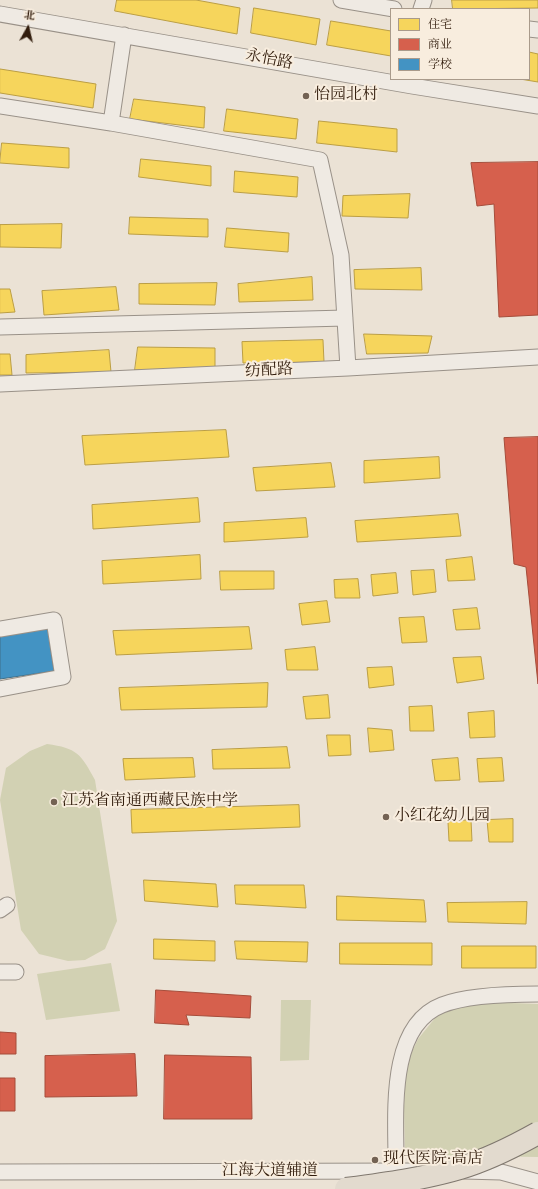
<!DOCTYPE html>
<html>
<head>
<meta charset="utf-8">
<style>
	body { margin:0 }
	#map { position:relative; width:538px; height:1189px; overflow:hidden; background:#ebe2d5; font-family:"Sorts Mill Goudy","Noto Serif SC",serif }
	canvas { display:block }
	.legend { position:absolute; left:390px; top:8px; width:140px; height:72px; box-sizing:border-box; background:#f8edde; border:1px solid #a99a8a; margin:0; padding:5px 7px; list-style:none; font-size:12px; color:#321d0d }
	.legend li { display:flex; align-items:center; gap:8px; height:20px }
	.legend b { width:20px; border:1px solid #a99a8a }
	.north { position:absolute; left:8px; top:8px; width:40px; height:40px; -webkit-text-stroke:3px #f8edde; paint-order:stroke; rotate:8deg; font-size:11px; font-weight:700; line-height:16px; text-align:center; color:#321d0d }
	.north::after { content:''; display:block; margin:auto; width:14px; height:18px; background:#321d0d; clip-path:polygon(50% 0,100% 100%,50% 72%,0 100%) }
</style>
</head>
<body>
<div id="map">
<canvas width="538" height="1189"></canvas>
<ul class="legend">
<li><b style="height:11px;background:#f6d55c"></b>住宅</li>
<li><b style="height:11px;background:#d6604d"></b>商业</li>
<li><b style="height:11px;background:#4393c3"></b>学校</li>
</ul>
<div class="north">北</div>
</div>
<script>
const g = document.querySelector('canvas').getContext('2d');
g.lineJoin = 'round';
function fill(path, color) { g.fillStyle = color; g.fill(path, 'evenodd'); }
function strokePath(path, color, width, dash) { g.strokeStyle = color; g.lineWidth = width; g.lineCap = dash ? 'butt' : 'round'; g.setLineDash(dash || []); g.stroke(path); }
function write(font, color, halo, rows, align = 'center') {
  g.font = font + ' "Sorts Mill Goudy","Noto Serif SC",serif'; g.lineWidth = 4; g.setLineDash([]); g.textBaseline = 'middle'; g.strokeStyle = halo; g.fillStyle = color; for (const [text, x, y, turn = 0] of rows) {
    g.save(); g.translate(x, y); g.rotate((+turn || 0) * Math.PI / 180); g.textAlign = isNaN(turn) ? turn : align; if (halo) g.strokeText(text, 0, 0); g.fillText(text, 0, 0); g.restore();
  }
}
const green = new Path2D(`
	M47 744C77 748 81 754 95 780L117 921 105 949 85 960 68 961 39 954 21 930 0 800 6 768 30 751Z
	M111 963 120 1011 46 1020 37 974Z
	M281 1000H311L309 1060 280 1061Z
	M486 1002 538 1004V1157L405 1155 404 1107 405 1081 409 1058 418 1039 440 1012 456 1006Z`);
const homes = new Path2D(`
	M117 0H196L240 8 237 34 115 11Z
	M452 0H538V8L453 9Z
	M254 8 320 19 316 45 251 33Z
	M331 21 391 31V56L327 45Z
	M529 52 538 54V82L520 79H529Z
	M0 69 96 84 93 108 0 93Z
	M134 99 205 107 204 128 130 119Z
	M227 109 298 119 296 139 224 131Z
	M319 121 397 129V152L317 143Z
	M2 143 69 148V168L0 163Z
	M141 159 211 166V186L139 177Z
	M235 171 298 177 297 197 234 192Z
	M410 194 408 218 342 216 343 196Z
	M130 217 208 219V237L129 234Z
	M62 224 61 248 0 247V225Z
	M227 228 289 233 288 252 225 247Z
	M421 268 422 290 355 289 354 270Z
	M312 277 313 300 239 302 238 284Z
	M217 283 215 305 139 304V284Z
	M116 287 119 310 44 315 42 291Z
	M0 289H10L15 312 0 313Z
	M364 334 432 336 428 353 367 354Z
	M323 340 324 362 243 363 242 342Z
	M138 347 215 348V369L135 370Z
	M109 350 111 372 26 373V355Z
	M0 354H10L12 375H0Z
	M226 430 229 457 85 465 82 436Z
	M439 457 440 478 364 483V461Z
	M331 463 335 487 256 491 253 468Z
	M198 498 200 522 93 529 92 505Z
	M458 514 461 536 357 542 355 521Z
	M306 518 308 537 224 542V523Z
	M200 555 201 579 103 584 102 561Z
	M472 557 475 580 448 581 446 560Z
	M434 570 436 592 413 595 411 571Z
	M220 571H274V589L221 590Z
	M396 573 398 593 373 596 371 575Z
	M358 579 360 598H335L334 580Z
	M327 601 330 622 302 625 299 604Z
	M477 608 480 629 456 630 453 610Z
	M424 617 427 642 402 643 399 618Z
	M249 627 252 649 116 655 113 631Z
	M315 647 318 670H287L285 650Z
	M481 657 484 679 457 683 453 658Z
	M392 667 394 685 369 688 367 668Z
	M268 683 267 707 121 710 119 688Z
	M328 695 330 718 306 719 303 697Z
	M432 706 434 731H410L409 707Z
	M494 711 495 737 470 738 468 713Z
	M368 728 392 730 394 750 370 752Z
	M327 735H350L351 755 329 756Z
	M287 747 290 768 213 769 212 750Z
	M193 758 195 777 125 780 123 759Z
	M458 758 460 780 435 781 432 760Z
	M502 758 504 781 479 782 477 759Z
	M299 805 300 827 132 833 131 810Z
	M513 819V842H489L487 820Z
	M471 820 472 841H449L448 822Z
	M144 880 216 884 218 907 145 901Z
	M235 885H304L306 908 236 904Z
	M337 896 424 900 426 922 337 920Z
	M527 902 526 924 448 922 447 903Z
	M154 939 215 941V961L154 959Z
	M235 941 308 942 307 962 237 959Z
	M340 943H432V965L340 964Z
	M462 946H536V968H462Z`);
const shops = new Path2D(`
	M538 162V315L499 317 494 204 477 206 471 163Z
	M538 437V684L526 567 514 564 504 438Z
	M156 990 251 996 250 1018 186 1015 189 1025 155 1023Z
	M0 1032 16 1033V1054H0Z
	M135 1054 137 1096 45 1097V1056Z
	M165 1055 251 1057 252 1119H164Z
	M0 1078H15V1111H0Z`);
const schools = new Path2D(`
	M48 628 54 671 0 679V636Z`);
const minor = new Path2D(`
	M341 0 394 9
	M421 9 424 0
	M0 14 412 86 538 106
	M529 29 538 30
	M0 106 111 123 320 160 341 255 348 368
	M111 123 124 35
	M0 327 345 318
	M0 384 348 368 538 357
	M0 629 54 620 63 677 0 689
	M0 910 7 905
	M0 972H16
	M396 1171C397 1122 385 1027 442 1005 467 995 510 994 538 994
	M464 1171 501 1172 538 1182
	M0 1172 416 1171`);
const highwayBridge = new Path2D(`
	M346 1189C384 1184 423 1179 460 1168 487 1160 513 1147 538 1133`);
const markers = [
	[306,96,4,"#736253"],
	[54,802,4,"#736253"],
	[386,817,4,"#736253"],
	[375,1160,4,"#736253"]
];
const streetNames = [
	["永怡路",269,61,11],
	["纺配路",269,372,-3],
	["江海大道辅道",270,1172]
];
const poiNames = [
	["怡园北村",314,96],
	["江苏省南通西藏民族中学",62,802],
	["小红花幼儿园",394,817],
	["现代医院·高店",383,1160]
];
fill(green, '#d2d1b3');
fill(homes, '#f6d55c');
strokePath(homes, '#bb9e44', 1);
fill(shops, '#d6604d');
strokePath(shops, '#a54c3a', 1);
fill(schools, '#4393c3');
strokePath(schools, '#3e708c', 1);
strokePath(minor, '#999188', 17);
strokePath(minor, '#efeae3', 15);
strokePath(highwayBridge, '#7f776e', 24, []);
strokePath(highwayBridge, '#e2dace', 22);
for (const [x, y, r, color] of markers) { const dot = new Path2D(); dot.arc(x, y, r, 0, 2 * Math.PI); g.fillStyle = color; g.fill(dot); strokePath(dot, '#f8edde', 1.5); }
write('16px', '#321d0d', '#f8edde', streetNames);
write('16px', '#321d0d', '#f8edde', poiNames, 'left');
</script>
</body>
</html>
